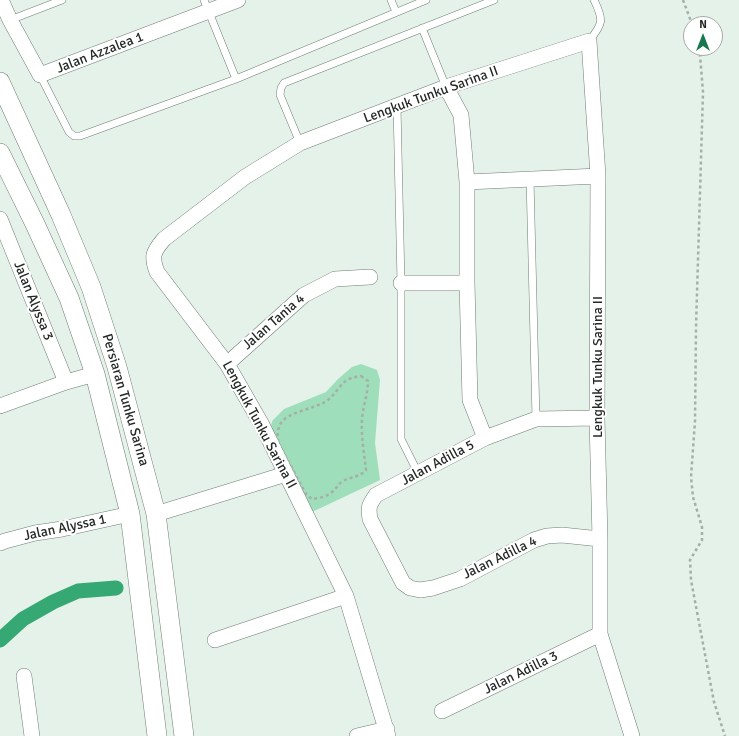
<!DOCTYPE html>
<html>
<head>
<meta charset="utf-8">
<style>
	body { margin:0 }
	#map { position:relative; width:739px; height:736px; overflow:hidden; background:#e4f2e9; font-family:Signika,sans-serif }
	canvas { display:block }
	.north { position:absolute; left:683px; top:16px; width:40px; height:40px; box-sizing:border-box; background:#fff; border:1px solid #a7a9a8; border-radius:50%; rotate:0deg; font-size:11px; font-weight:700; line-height:16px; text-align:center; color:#242926 }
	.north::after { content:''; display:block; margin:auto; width:14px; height:18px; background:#17774e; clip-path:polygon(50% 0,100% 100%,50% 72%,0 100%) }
</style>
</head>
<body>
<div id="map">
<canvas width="739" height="736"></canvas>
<div class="north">N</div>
</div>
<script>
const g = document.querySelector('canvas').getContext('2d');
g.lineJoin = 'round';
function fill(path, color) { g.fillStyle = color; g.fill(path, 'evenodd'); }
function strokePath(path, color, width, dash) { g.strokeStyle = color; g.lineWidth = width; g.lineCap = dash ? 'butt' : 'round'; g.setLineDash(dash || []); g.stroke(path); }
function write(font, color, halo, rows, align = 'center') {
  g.font = font + ' Signika,sans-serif'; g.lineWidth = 4; g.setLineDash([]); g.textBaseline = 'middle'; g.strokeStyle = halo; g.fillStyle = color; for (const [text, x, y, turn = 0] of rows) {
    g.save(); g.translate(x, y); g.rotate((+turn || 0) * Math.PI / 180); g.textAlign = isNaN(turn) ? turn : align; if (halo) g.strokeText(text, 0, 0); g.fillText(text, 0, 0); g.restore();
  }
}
const green = new Path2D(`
	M361 364 377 370 380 380 375 443 380 480 310 513 270 432 272 421 284 409 326 392 338 379 352 367Z`);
const canal = new Path2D(`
	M0 640 23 619 53 602 78 591 116 588`);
const path = new Path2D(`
	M683 0 692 24
	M698 48 700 55 703 92 696 327 695 421 691 477 693 497 702 527V540L690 560 691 580 714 702 725 736
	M361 376 368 381C368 394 363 406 362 419 361 436 364 453 366 470 358 478 352 476 343 481 338 484 337 488 332 492 327 497 319 498 312 499L306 494 279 444C277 438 277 429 281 423 286 413 315 408 325 402 335 396 341 382 349 379 353 377 357 377 361 376Z`);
const service = new Path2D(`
	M204 0 236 79
	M391 0 396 12
	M10 20 62 0
	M422 28 446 87
	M589 41C603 24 604 20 594 0
	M40 75 69 132 74 136H80L236 79 426 0
	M397 106 401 283V439L418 473
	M300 143 280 95 281 88 284 83 494 0
	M530 179 536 419`);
const minor = new Path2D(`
	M1 0 10 20 40 75 238 0
	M446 87 461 115 467 182V283L470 400 485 438
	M467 182 598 176
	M0 219 66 382
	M401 283H467
	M227 364 304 295 335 279 370 277
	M0 406 66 382 95 374
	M597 418 536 419 485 438 376 495C369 505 368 507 370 519L403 583 410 588 420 590 433 588 460 579 534 540 547 536 562 535 600 539
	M156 514 286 474
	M0 543 5 541 35 533 62 529 130 514
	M215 640 346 596
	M24 676 32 736
	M442 711 600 634
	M357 736 387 729
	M388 736 346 596 262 425 227 364 157 272C151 256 153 252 164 239L245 177 300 143 446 87 589 41 598 176 597 418 600 539V634L632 736`);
const tertiary = new Path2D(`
	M0 82 61 215 91 287 117 367 156 514 184 736
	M0 153 35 224 69 298 95 374 130 514 157 736`);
const streetNames = [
	["Jalan Azzalea 1",100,53,-21],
	["Lengkuk Tunku Sarina II",431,95,-20],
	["Jalan Alyssa 3",33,301,68],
	["Jalan Tania 4",274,322,-41],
	["Lengkuk Tunku Sarina II",598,367,-90],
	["Persiaran Tunku Sarina",125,400,74],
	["Lengkuk Tunku Sarina II",259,425,62],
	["Jalan Adilla 5",438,463,-28],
	["Jalan Alyssa 1",65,528,-12],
	["Jalan Adilla 4",500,558,-26],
	["Jalan Adilla 3",521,673,-26]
];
fill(green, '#9fdeba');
strokePath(canal, '#36a873', 15);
strokePath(service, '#707d75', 8);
strokePath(minor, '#707d75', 16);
strokePath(tertiary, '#707d75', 20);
strokePath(path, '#a4afa8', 2.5, [3, 3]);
strokePath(service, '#fff', 7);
strokePath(minor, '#fff', 15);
strokePath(tertiary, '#fff', 19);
write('14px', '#242926', '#fff', streetNames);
</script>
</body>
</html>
